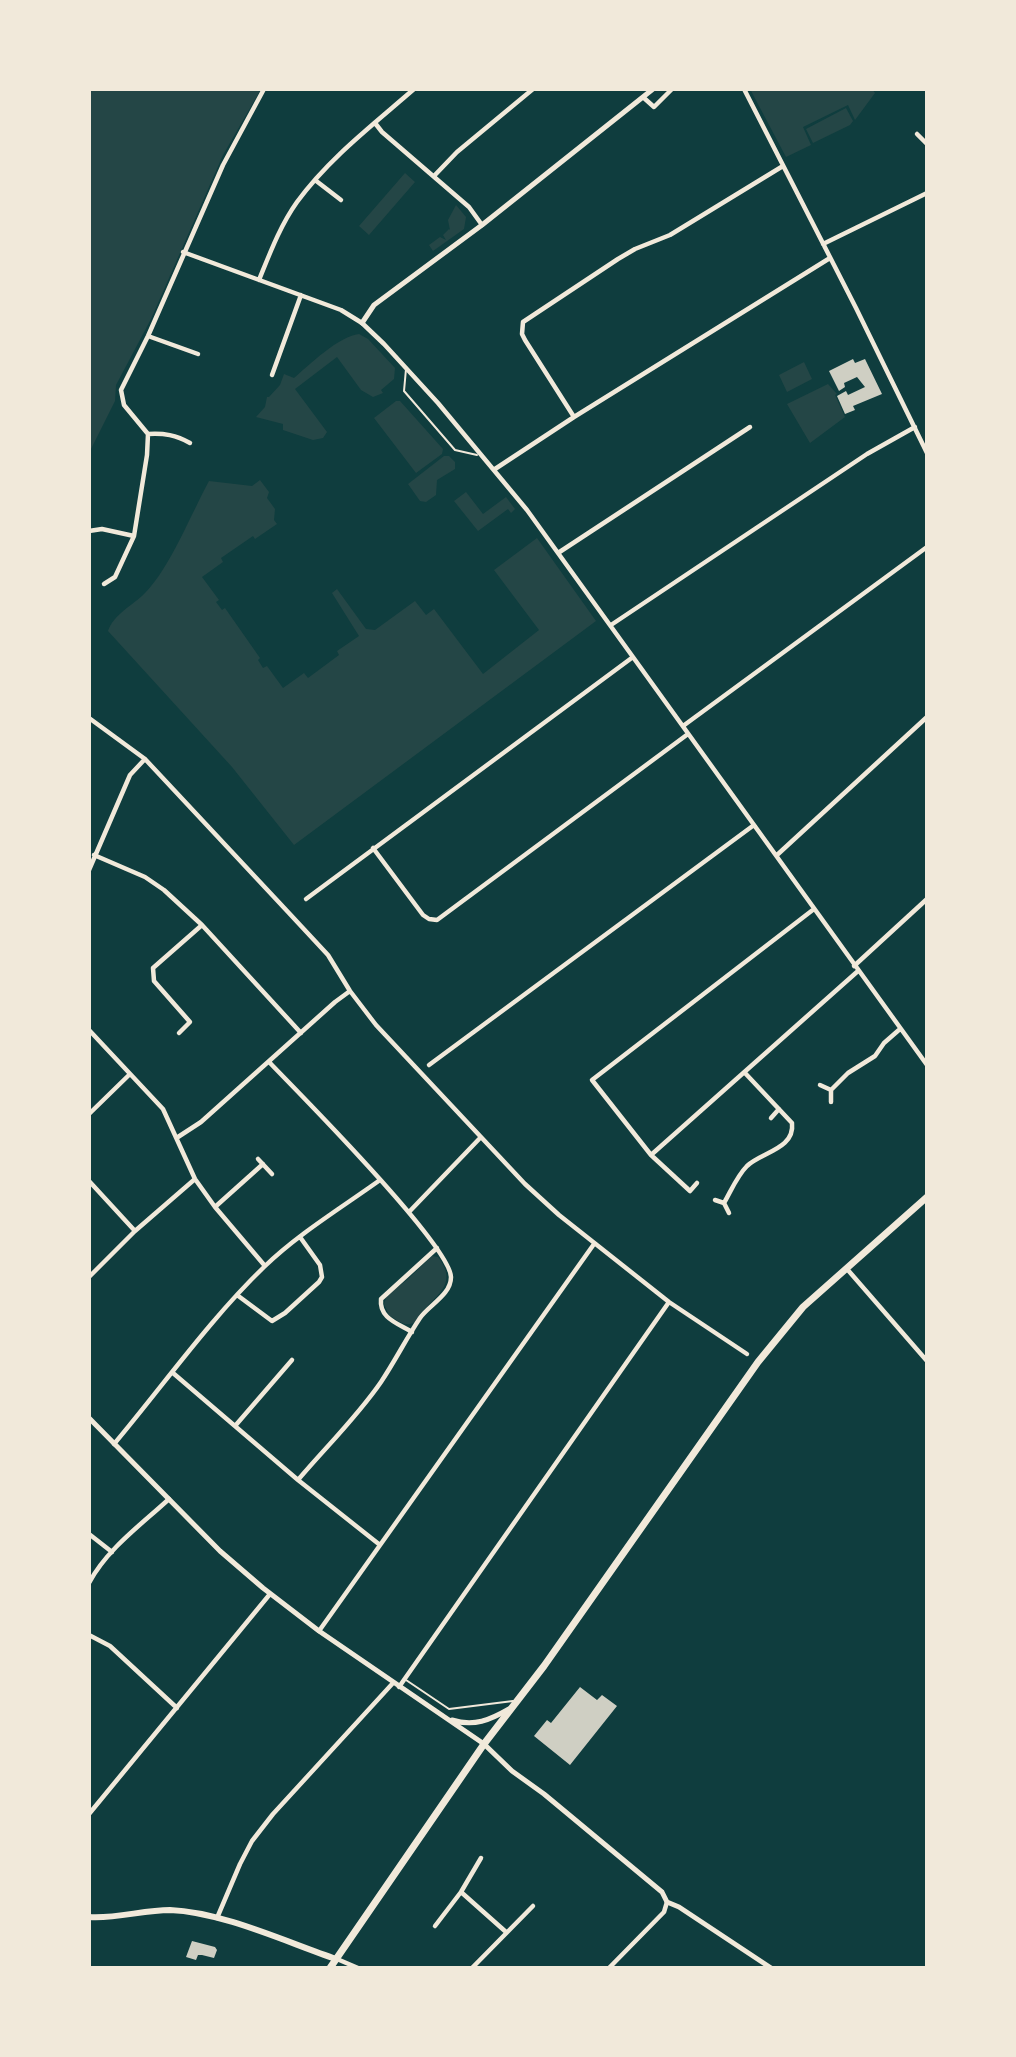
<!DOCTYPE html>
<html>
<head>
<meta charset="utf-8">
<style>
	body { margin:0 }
	#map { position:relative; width:1016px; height:2057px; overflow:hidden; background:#0f3d3e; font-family:Mulish,sans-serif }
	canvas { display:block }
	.frame { position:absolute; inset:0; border:91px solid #f1e9da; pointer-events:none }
</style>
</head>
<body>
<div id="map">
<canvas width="1016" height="2057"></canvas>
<div class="frame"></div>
</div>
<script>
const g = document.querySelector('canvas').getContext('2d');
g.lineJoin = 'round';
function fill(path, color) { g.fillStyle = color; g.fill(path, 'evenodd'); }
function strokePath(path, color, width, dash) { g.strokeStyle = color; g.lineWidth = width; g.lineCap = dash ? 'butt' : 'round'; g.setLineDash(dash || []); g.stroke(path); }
const green = new Path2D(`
	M89 89H261L223 155 151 319 116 385 115 401 89 453Z
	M750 89H872L875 93 855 120 848 105 803 127 811 145 786 157Z
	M846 108 853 121 850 125 813 143 806 129Z
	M405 173 415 182 369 235 359 226Z
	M456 205 466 217 464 229 433 251 429 245 440 237 446 240 443 235 449 229 450 230 448 220Z
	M359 334 368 339 395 368 394 379 381 390 383 393 373 397 361 390 337 357 295 389 327 432 323 438 313 440 283 430V424L256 417 265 407 267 397H269L280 385 284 374 294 378C309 365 339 336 359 334Z
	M804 362 812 379 787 392 779 375Z
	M828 384 837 394 835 395 845 417 810 443 787 404Z
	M396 401H400L443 449 442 454 416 473 374 418Z
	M444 456H449L455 462V469L437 480 436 495 426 502 420 501 408 484Z
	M260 480 269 492 267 498 275 509 274 520 277 524 255 539 253 536 221 558 223 562 202 577 219 600 216 602 222 610 225 608 260 658 258 660 263 668 267 666 283 688 304 673 308 678 339 655 337 651 359 636 332 593 337 589 366 629 375 630 415 601 426 615 434 609 483 674 539 630 494 570 537 538 596 621 294 845 232 767 108 631C114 614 132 606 145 593 170 568 191 514 209 481L252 486Z
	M466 492 483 514 506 497 515 509 511 513 508 509 478 531 454 501Z
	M432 1256 438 1257C462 1288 429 1297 415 1322 405 1328 397 1320 389 1315L384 1304 387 1295 407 1280Z`);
const building = new Path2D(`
	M853 359 855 363 865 359 882 394 853 406 855 410 845 414 837 396 846 391 848 395 865 387 857 377 844 383 845 387 839 391 829 371Z
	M580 1687 597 1700 602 1695 617 1706 570 1765 534 1736 547 1720 551 1723Z
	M192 1941 215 1947 217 1950 214 1958 202 1955H198L196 1960 186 1957Z`);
const service = new Path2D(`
	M406 369 404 391 455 450 477 455
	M406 1680 449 1709 513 1701`);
const minor = new Path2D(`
	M744 89 856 308 927 453
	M644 98 654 107 672 89
	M375 123 382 132 469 207 482 225
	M917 134 927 144
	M434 176 457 152 533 89
	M315 180 341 200
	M823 244 927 193
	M183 252 341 310 362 323 384 344 438 403 527 510 927 1065
	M259 280C270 253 280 226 297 202 329 158 374 124 414 89
	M148 336 198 354
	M272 375 301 295
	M574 417 525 340 522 334 523 322 618 259 635 249 670 235 783 166
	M148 434C164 433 176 435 190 443
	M495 469 574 417 830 258
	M89 531 102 529 134 536 147 455 148 434 124 405 121 390 148 336 223 165 264 89
	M558 553 750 427
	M104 584 115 577 134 536
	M611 625 867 454 915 427
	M89 718 145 759 288 912 328 955 350 991 376 1025 525 1184 559 1215 669 1302 747 1354
	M683 726 927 547
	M373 848 423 915 429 919 437 920 688 734
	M94 855 145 877 164 890 202 925 301 1033
	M777 855 927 717
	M89 870 130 775 145 759
	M306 899 633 657
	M854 966 927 899
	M89 1030 163 1109 195 1179 215 1207 265 1266
	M179 1033 190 1022 154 981 153 968 202 925
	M269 1062C299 1093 450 1245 451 1277 451 1295 429 1305 420 1318 406 1339 395 1361 381 1382 357 1417 325 1448 298 1480
	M429 1065 754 825
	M820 1085 831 1090V1102
	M831 1090 848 1073 875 1056 884 1043 900 1029
	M89 1114 130 1074
	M771 1118 779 1109
	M178 1137 201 1122 335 1002 350 991
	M651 1155 858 971
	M258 1159 272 1174
	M89 1181 135 1231
	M697 1183 690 1191 651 1155 592 1080 814 909
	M715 1200 724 1203 729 1213
	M724 1203C731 1191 737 1176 747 1166 762 1152 795 1149 792 1123L745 1073
	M215 1207 263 1164
	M409 1212 481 1137
	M847 1269 927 1361
	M89 1277 135 1231 195 1179
	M237 1295 272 1321 285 1313 319 1282 322 1277 320 1265 300 1237
	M412 1332C397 1323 379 1318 381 1299L437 1248
	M173 1373 298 1480 380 1545
	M235 1426 292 1360
	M114 1444C162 1387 210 1319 264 1267 298 1234 341 1208 380 1180
	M89 1534 112 1552
	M89 1583C107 1549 142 1524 169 1499
	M319 1631 594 1244
	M89 1635 110 1646 177 1708
	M399 1687 669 1302
	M89 1814 270 1594
	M461 1892 506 1932
	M217 1918 240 1864 252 1841 273 1814 393 1683
	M435 1926 461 1892 481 1858
	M337 1959 358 1968
	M472 1968 533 1906
	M609 1968 664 1912 667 1902`);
const tertiary = new Path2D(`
	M362 323 374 305 482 225 653 89
	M89 1418 220 1551 263 1588 319 1631 484 1744 512 1771 544 1794 662 1892 667 1902 679 1907 771 1968
	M452 1720C474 1727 490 1720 509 1709`);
const secondary = new Path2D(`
	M89 1917C116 1919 143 1910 170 1910 222 1912 286 1942 336 1959`);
const trunk = new Path2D(`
	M330 1968 484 1744 544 1666 758 1362 803 1307 927 1197`);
fill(green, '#244646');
fill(building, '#cfcfc3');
strokePath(service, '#f1e9da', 2);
strokePath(minor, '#f1e9da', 4.5);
strokePath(tertiary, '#f1e9da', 5);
strokePath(secondary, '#f1e9da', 6);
strokePath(trunk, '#f1e9da', 7);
</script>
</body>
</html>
